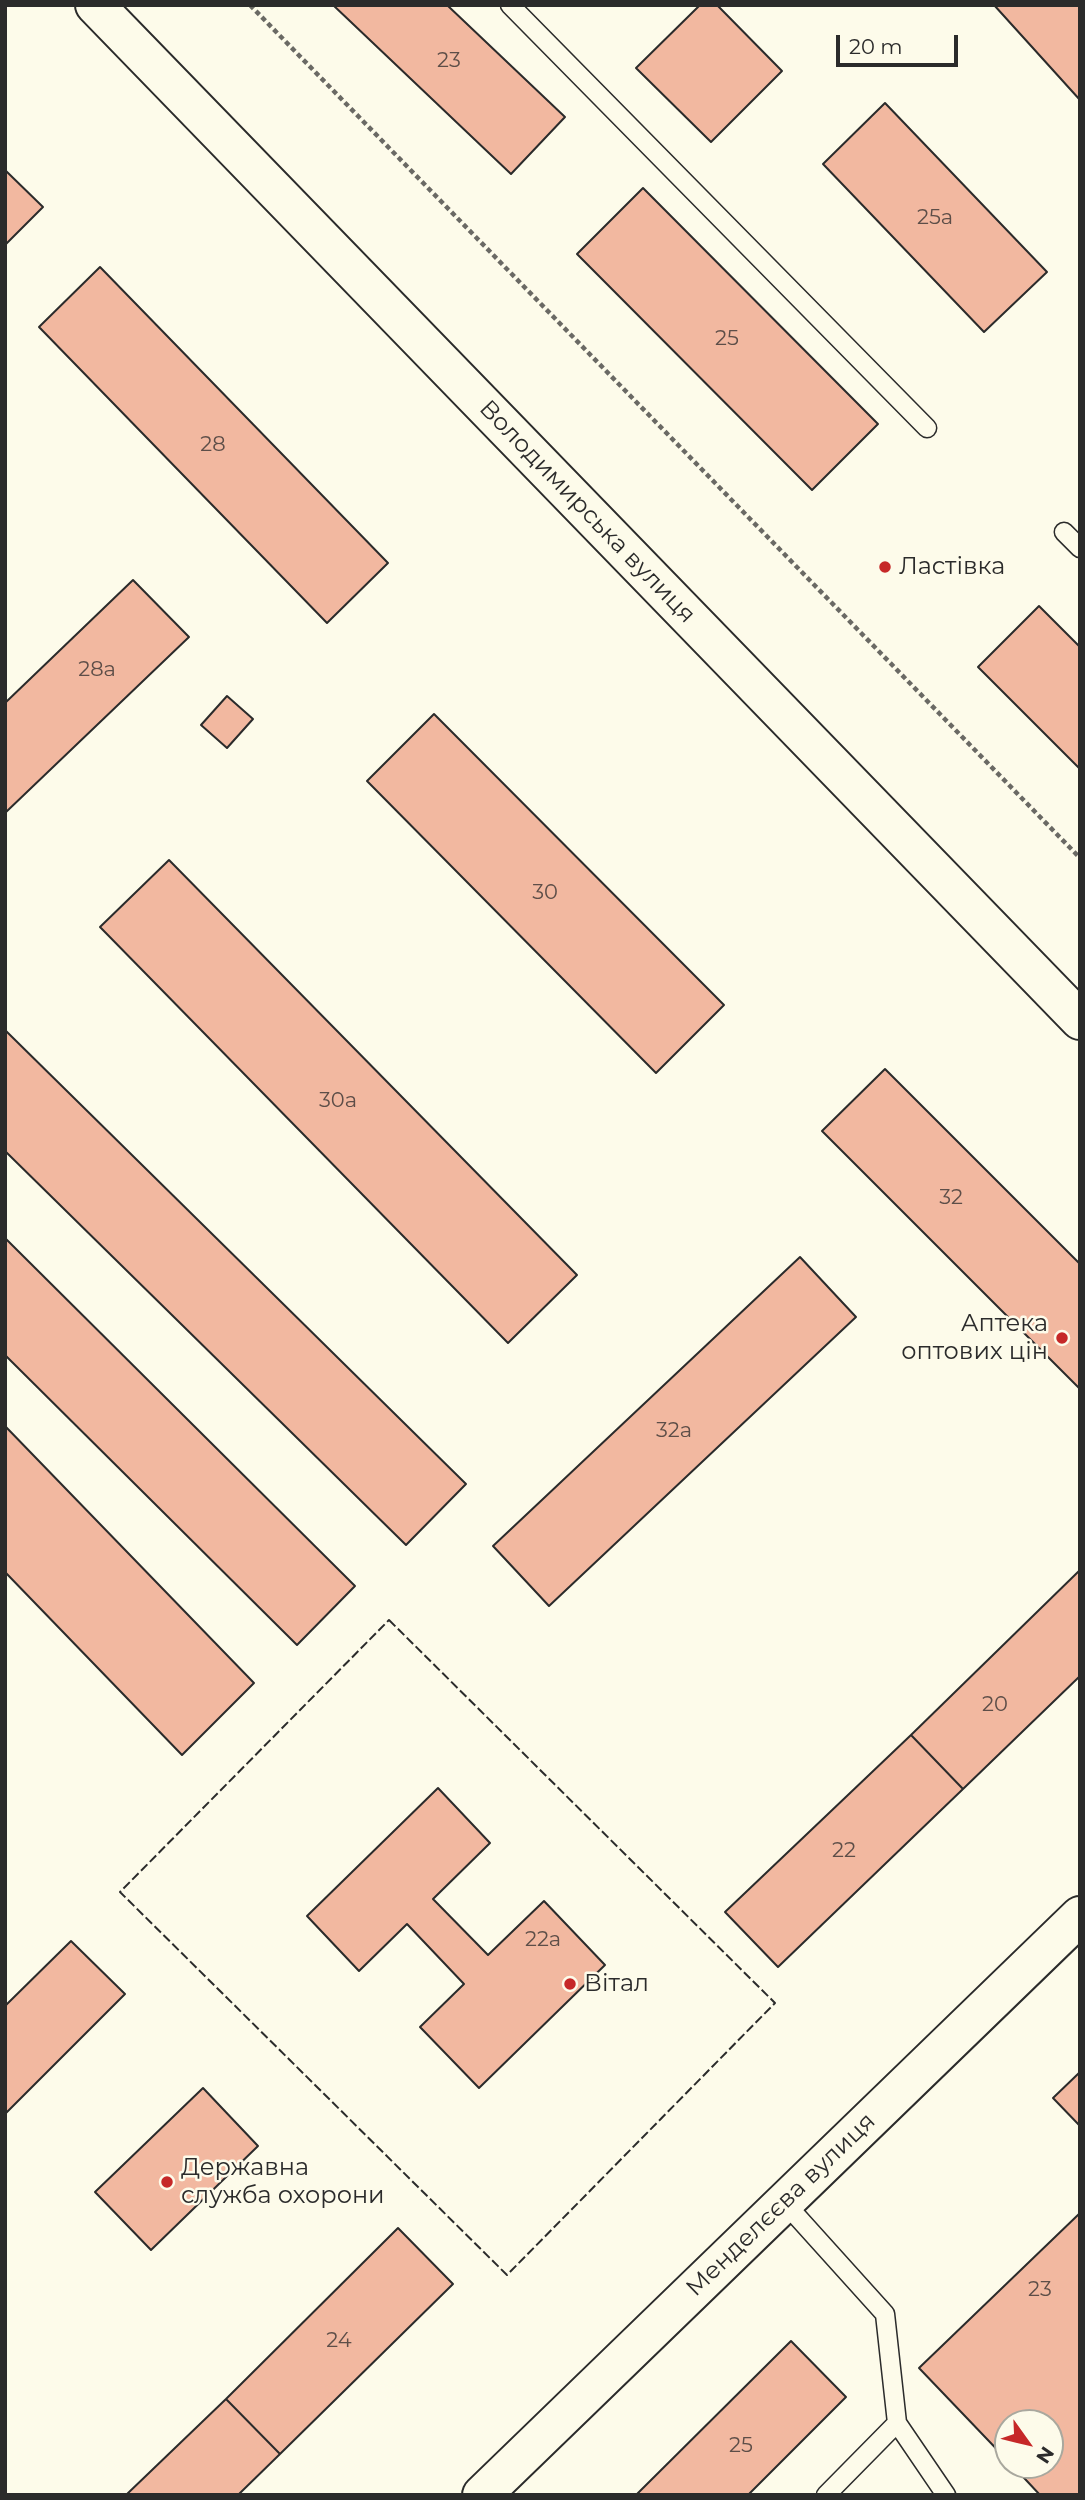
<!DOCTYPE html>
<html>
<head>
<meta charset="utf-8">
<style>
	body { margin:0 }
	#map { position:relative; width:1085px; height:2500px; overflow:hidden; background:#fdfbea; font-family:Montserrat,sans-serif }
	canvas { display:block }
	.frame { position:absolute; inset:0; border:7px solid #2b2b2b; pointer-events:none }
	.north { position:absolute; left:994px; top:2409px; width:70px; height:70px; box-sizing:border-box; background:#fdfbea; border:2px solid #a9a89e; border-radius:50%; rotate:124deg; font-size:19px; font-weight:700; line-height:28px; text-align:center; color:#2b2b2b }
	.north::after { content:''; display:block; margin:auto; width:24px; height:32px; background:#c62828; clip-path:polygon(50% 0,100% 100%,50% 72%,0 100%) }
	.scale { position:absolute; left:836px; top:35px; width:122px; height:32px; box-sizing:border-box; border:4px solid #2b2b2b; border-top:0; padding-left:9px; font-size:21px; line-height:24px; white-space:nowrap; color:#2b2b2b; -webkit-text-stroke:5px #fdfbea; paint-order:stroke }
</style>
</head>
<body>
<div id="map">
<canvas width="1085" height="2500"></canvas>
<div class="frame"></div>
<div class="north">N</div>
<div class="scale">20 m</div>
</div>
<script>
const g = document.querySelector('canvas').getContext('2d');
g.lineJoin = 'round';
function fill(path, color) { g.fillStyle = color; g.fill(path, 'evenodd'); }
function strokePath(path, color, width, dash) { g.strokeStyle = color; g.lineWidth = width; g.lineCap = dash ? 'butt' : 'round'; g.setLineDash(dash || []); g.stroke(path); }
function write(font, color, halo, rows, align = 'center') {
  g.font = font + ' Montserrat,sans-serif'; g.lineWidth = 5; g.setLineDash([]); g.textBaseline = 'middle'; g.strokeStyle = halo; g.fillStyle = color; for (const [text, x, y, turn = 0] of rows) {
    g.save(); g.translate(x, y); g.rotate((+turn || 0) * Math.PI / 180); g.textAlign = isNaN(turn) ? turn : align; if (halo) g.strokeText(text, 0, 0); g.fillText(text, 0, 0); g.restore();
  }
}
const building = new Path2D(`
	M333 5H447L565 117 511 174Z
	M700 5H717L782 71 711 142 636 68Z
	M994 5H1080V100Z
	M885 103 1047 272 984 332 823 164Z
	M5 170 43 207 5 245Z
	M643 188 878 424 812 490 577 254Z
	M100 267 388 563 327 623 39 327Z
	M133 580 189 637 5 813V703Z
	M1039 606 1080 647V769L978 667Z
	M227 696 253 719 227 748 201 725Z
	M434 714 724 1005 656 1073 367 781Z
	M169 860 577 1275 508 1343 100 927Z
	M5 1030 466 1484 406 1545 5 1151Z
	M885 1069 1080 1264V1389L822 1131Z
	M5 1238 355 1586 297 1645 5 1355Z
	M800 1257 856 1317 549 1606 493 1546Z
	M5 1426 254 1683 182 1755 5 1572Z
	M1080 1570V1676L963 1789 911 1735Z
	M911 1735 963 1789 778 1967 725 1912Z
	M438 1788 490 1843 433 1899 488 1955 544 1901 605 1965 479 2088 420 2027 464 1984 407 1924 359 1971 307 1916Z
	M71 1941 125 1994 5 2114V2006Z
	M1080 2072V2126L1053 2098Z
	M203 2088 258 2146 151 2250 95 2192Z
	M1080 2213V2495H1040L1012 2465H1050V2423H1008V2461L919 2368Z
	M398 2228 453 2284 280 2454 226 2399Z
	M791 2341 846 2397 748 2495H636Z
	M226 2399 280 2454 238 2495H126Z`);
const path = new Path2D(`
	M250 5 1080 858`);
const service = new Path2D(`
	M510 5 927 428
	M1064 532 1080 548
	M784 2202 885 2314 897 2423 826 2495
	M897 2423 946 2495`);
const tertiary = new Path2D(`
	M95 5 1080 1020
	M482 2495 1080 1916`);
const fence = new Path2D(`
	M389 1620 775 2003 507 2275 120 1892Z`);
const markers = [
	[885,567,7,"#c62828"],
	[1062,1338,7,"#c62828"],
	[570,1984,7,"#c62828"],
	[167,2182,7,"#c62828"]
];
const numberNames = [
	["23",449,61],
	["25а",935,218],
	["25",727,339],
	["28",213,445],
	["28а",97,670],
	["30",545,893],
	["30а",338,1101],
	["32",951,1198],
	["32а",674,1431],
	["20",995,1705],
	["22",844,1851],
	["22а",543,1940],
	["23",1040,2290],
	["24",339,2341],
	["25",741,2446]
];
const streetNames = [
	["Володимирська вулиця",587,512,46],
	["Менделєєва вулиця",781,2205,-44]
];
const poiNames = [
	["Ластівка",899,567],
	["Аптека",1048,1324,"right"],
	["оптових цін",1048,1352,"right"],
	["Вітал",584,1984],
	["Державна",181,2168],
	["служба охорони",181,2196]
];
fill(building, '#f2b8a0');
strokePath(building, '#2b2b2b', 2);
strokePath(service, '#2b2b2b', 21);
strokePath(tertiary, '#2b2b2b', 42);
strokePath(path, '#6a6964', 4.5, [5, 3.5]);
strokePath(service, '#fdfbea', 18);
strokePath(tertiary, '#fdfbea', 38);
strokePath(fence, '#2b2b2b', 2, [9, 3.5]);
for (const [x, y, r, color] of markers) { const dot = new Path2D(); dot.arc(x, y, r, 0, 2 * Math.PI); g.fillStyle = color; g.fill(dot); strokePath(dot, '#fdfbea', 2.5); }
write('21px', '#5d4e48', null, numberNames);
write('24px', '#2b2b2b', '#fdfbea', streetNames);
write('24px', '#2b2b2b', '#fdfbea', poiNames, 'left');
</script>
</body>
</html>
